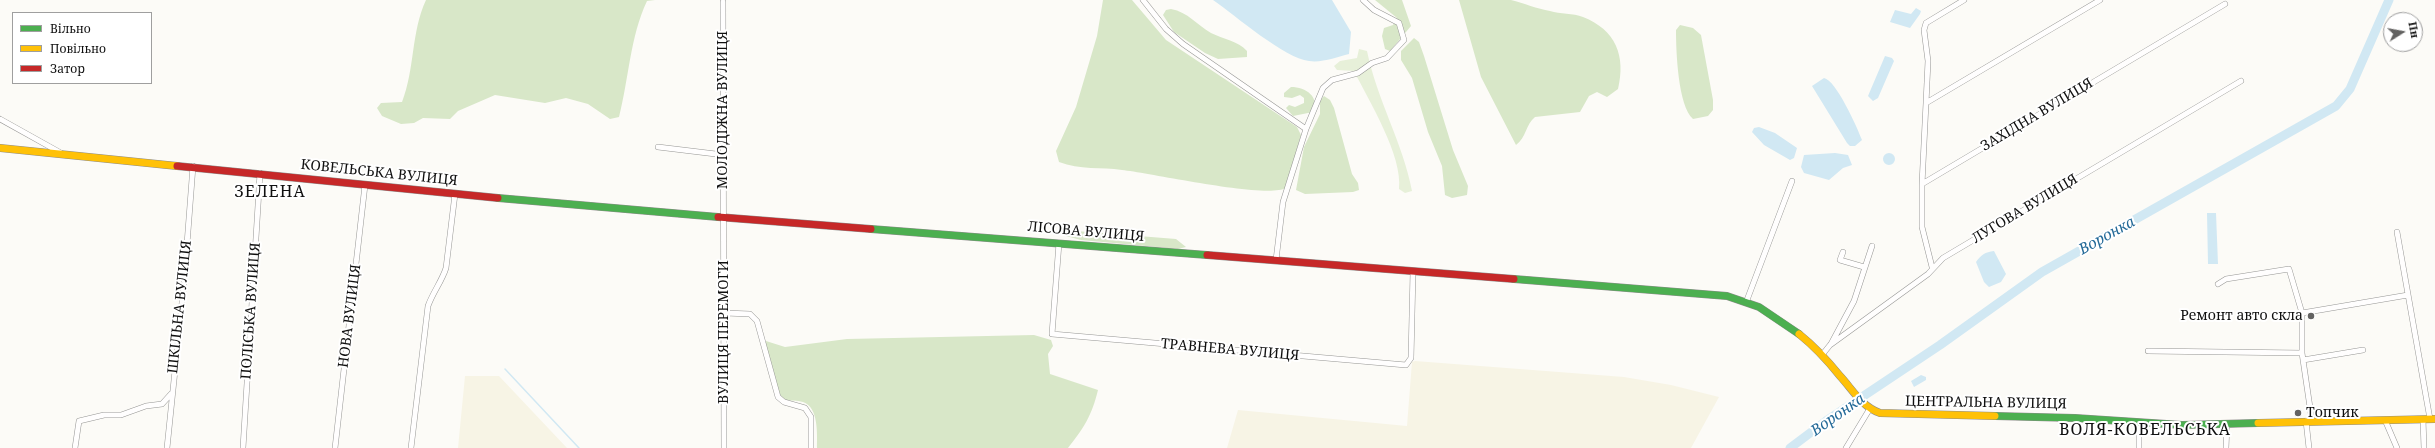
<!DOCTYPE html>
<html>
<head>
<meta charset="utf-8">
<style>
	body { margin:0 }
	#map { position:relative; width:2435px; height:448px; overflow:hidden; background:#fcfbf7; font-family:"Noto Serif",serif }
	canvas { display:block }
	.legend { position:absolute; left:12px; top:12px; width:140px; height:72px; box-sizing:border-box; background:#fff; border:1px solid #9f9f9f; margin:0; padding:5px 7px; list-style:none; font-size:12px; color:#101010 }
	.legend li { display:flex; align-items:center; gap:8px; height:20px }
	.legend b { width:20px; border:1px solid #9f9f9f }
	.north { position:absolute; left:2383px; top:12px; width:40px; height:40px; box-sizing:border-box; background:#fff; border:1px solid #9f9f9f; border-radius:50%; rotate:79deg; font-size:11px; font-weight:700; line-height:16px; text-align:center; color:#101010 }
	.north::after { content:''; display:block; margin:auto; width:14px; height:18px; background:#636261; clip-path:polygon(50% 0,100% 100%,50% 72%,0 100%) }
</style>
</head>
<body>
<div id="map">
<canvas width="2435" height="448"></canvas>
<ul class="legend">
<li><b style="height:5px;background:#4caf50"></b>Вільно</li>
<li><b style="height:5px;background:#ffc107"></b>Повільно</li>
<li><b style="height:5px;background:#c62828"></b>Затор</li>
</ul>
<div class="north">Пн</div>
</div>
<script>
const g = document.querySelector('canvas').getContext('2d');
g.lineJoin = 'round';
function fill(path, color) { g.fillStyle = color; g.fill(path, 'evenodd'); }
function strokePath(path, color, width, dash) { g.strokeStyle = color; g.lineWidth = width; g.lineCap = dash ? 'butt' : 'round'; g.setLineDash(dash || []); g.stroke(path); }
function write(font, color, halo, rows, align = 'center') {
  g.font = font + ' "Noto Serif",serif'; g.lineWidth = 4; g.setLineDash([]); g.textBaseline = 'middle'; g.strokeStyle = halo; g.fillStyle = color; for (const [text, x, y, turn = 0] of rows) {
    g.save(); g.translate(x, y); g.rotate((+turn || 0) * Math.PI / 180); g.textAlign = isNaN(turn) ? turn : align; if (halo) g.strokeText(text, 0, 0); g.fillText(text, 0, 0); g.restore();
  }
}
const farmland = new Path2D(`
	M1415 361 1624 377 1671 385 1719 397 1691 448H1227L1238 410 1407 426 1412 362Z
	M465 376H499L567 448H458Z`);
const green = new Path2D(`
	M1359 49 1367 51C1377 100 1403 143 1412 191L1405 193 1399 189C1403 156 1369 101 1354 71L1337 70 1334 66 1340 61 1357 58Z`);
const forest = new Path2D(`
	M426 0H655L647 1C630 37 629 78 619 117L610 119 588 104 566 98 545 103 495 95 458 111 450 119 423 118 414 123 401 124 382 116 377 108 381 103 402 102C415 69 411 32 426 0Z
	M1103 0H1132L1166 40 1297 127 1301 135 1286 188C1266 199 1151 173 1122 170 1101 167 1080 170 1059 162L1056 151 1076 107 1097 36Z
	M1375 0H1402L1411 26 1390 51 1385 49 1382 36 1384 28 1393 25 1397 18Z
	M1459 0C1475 0 1495 0 1511 0 1524 3 1537 9 1550 11 1560 14 1573 13 1583 17 1616 30 1626 56 1618 89L1607 97 1597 92 1589 96 1580 112 1535 117C1526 124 1526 138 1516 145L1481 77Z
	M1171 9C1188 12 1197 25 1211 33 1223 39 1238 41 1247 51V57L1218 59 1205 53 1174 32 1163 15 1166 10Z
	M1680 25 1693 28 1701 35 1713 100V110L1708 116 1693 119C1678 106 1676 51 1676 30Z
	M1414 38 1419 42 1424 56 1453 150 1468 186 1467 195 1452 198 1445 195 1442 166 1428 132 1412 78 1401 60V51Z
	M1291 87C1306 87 1320 97 1313 112L1293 116 1286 108 1289 105 1295 107 1304 103V98L1300 95 1292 98 1284 97V93Z
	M1324 96 1330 100 1334 108 1352 174 1358 183 1359 190 1353 192 1305 194 1296 190 1304 147 1320 114V101Z
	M1076 231 1176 239 1186 247 1178 249 1081 240 1066 236 1069 232Z
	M1034 335 1051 340 1053 346 1048 354 1050 374 1098 390C1092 415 1084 428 1068 448H817C817 435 819 407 803 402 797 400 790 401 784 400L779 393 765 348 766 341 785 347 847 339Z`);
const water = new Path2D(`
	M1213 0H1332L1351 32 1349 54C1337 57 1322 63 1309 61 1284 58 1236 16 1213 0Z
	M1916 8 1921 11 1920 14 1910 28 1890 22 1895 10 1911 14Z
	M1885 56 1892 58 1894 61 1878 98 1873 101 1868 96Z
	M1824 78C1836 80 1857 127 1862 140L1855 146H1850L1847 143 1812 86Z
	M1759 127 1775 133 1797 148 1794 158 1790 160 1764 145 1752 132 1754 128Z
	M1835 153 1848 155 1852 165 1843 168 1829 180 1804 173 1801 167 1804 155Z
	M1883 159a6 6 0 1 1 12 0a6 6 0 1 1-12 0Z
	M2207 213H2216L2218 264H2208Z
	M1994 251 2006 274 2001 282 1989 287 1984 282 1976 262C1981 255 1985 252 1994 251Z
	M1921 375 1926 377V380L1914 387 1911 381Z`);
const stream = new Path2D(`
	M505 369 579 448`);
const river = new Path2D(`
	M1790 448 1826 421 1940 345 2042 272 2336 106 2350 89 2389 0`);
const street = new Path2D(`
	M1143 0 1166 29 1183 44 1306 129
	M723 2 724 448
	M1926 103 1928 61 1924 30 1926 23 1964 0
	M0 119 61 153
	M658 147 724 155
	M1922 184 1926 103 2100 0
	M2397 232 2430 419
	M1059 243 1052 334 1406 365 1411 358 1413 272
	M1843 252 1840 260 1864 267
	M1276 260 1283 202 1306 129 1323 88 1332 80 1358 73 1372 63 1387 58 1404 40 1399 23 1374 10 1363 0
	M1932 267 1922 227V184L2225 4
	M2218 284 2226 279 2289 269 2302 313V353L2312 421
	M1747 300 1792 181
	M725 313 750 314 757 321 778 397 784 402 805 408 811 417V448
	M2302 313 2408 295
	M1831 344 1854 301 1872 246
	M2148 351 2302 353
	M1822 355 1830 345 1928 274 1943 258 2241 81
	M2303 360 2363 350
	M2423 419 2424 448
	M2385 420 2397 448
	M2306 421 2309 448
	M75 448 79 421 104 415H121L146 406 162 404 171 394
	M167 448 184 283 193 166
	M243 448 260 173
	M335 448 365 185
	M411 448 428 306C433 292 442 281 446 268L455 194
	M1846 448 1869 410
	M2139 448V424
	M2226 448 2227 424`);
const fast = new Path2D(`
	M498 198 718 217
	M871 229 1207 255
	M1514 279 1727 296 1759 307 1799 334
	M1995 416 2075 418 2182 425 2258 423`);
const slow = new Path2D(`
	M0 148 177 166
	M1799 334C1814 346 1828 361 1840 376 1853 390 1861 406 1880 413L1995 416
	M2258 423 2435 419`);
const jam = new Path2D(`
	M177 166 498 198
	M718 217 871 229
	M1207 255 1514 279`);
const markers = [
	[2311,316,4,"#636261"],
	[2298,413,4,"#636261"]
];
const streetNames = [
	["МОЛОДІЖНА ВУЛИЦЯ",723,110,-90],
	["ЗАХІДНА ВУЛИЦЯ",2037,115,-31],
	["КОВЕЛЬСЬКА ВУЛИЦЯ",379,173,6],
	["ЛУГОВА ВУЛИЦЯ",2025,209,-31],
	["ЛІСОВА ВУЛИЦЯ",1086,232,5],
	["ШКІЛЬНА ВУЛИЦЯ",180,307,-84],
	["ПОЛІСЬКА ВУЛИЦЯ",251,311,-86],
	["НОВА ВУЛИЦЯ",350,316,-83],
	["ВУЛИЦЯ ПЕРЕМОГИ",724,332,-90],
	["ТРАВНЕВА ВУЛИЦЯ",1230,350,5],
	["ЦЕНТРАЛЬНА ВУЛИЦЯ",1986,403,1]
];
const poiNames = [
	["Ремонт авто скла",2303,316],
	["Топчик",2306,413,"left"]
];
const waterNames = [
	["Воронка",2107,236,-29],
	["Воронка",1838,415,-35]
];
const quarterNames = [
	["ЗЕЛЕНА",270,192],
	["ВОЛЯ-КОВЕЛЬСЬКА",2145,430]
];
fill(farmland, '#f7f4e5');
fill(green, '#e7f0d9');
fill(forest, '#d8e7c8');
fill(water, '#d1e8f3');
strokePath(stream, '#d1e8f3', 1.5);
strokePath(river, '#d1e8f3', 9);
strokePath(street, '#969694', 6);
strokePath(fast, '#8d8c8b', 8);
strokePath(slow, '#8d8c8b', 8);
strokePath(jam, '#8d8c8b', 8);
strokePath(street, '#fffefe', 5);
strokePath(fast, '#4caf50', 7);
strokePath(slow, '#ffc107', 7);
strokePath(jam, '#c62828', 7);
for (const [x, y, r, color] of markers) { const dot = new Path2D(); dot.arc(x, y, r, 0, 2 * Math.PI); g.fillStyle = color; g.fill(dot); strokePath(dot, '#fff', 1.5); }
write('14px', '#101010', '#fff', streetNames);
write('14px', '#101010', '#fff', poiNames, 'right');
write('italic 15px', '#246a98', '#fff', waterNames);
g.letterSpacing = '1px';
write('16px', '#101010', '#fff', quarterNames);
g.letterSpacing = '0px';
</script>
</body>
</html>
